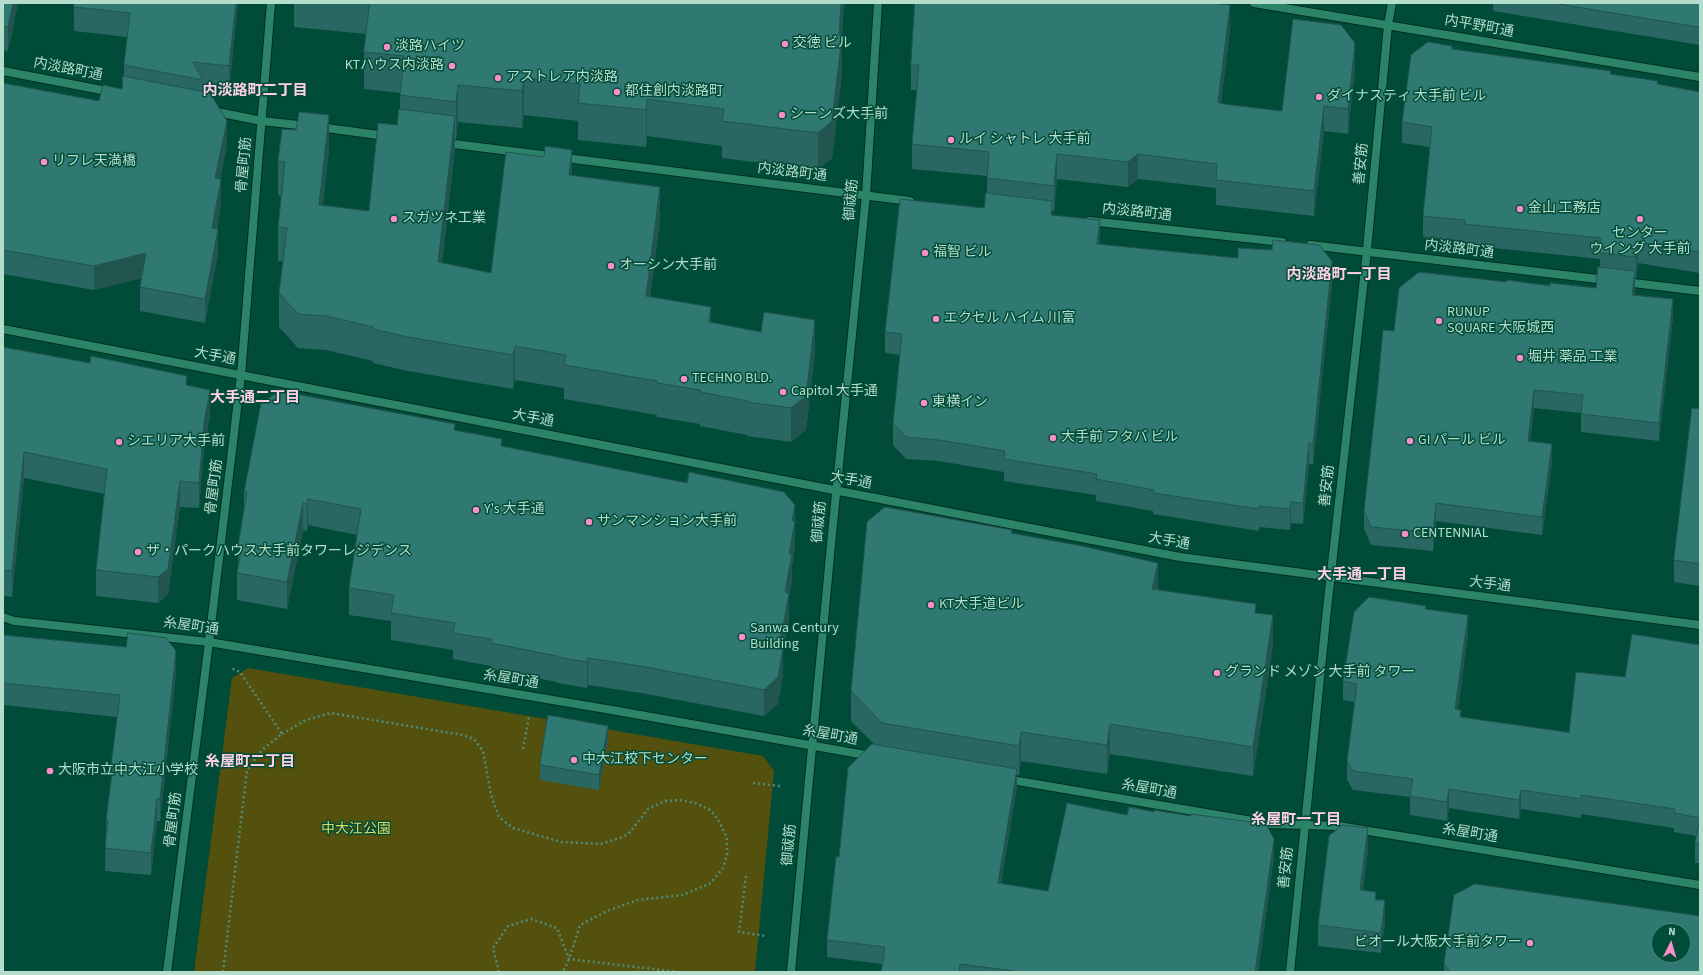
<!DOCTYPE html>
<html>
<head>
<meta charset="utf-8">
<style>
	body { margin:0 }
	#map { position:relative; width:1703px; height:975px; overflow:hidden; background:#004c38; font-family:"Source Sans 3",sans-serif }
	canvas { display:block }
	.frame { position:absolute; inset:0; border:4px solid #b5ddcc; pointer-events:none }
	.north { position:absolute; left:1651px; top:923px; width:40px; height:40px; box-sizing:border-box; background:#004c38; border:1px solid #488673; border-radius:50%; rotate:5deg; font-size:11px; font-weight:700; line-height:16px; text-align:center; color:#b5ddcc }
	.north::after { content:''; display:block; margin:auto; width:14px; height:18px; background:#fa8fc8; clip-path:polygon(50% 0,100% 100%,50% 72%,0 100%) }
</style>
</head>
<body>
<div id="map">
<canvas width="1703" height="975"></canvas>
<div class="frame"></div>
<div class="north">N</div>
</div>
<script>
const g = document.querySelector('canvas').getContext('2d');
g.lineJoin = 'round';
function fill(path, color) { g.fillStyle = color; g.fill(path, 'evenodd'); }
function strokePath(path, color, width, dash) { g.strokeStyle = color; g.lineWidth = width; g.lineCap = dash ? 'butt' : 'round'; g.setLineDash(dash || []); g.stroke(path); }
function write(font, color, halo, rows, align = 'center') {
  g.font = font + ' "Source Sans 3","Noto Sans JP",sans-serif'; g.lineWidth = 3; g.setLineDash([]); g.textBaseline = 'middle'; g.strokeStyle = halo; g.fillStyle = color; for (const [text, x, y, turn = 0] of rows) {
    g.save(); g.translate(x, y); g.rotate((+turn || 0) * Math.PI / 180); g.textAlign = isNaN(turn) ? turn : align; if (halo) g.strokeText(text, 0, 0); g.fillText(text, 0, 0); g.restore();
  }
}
const green = new Path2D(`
	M248 668 763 756 774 771 755 972H194L232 678Z`);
const path = new Path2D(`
	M282 734 306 720 331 713 463 735 474 739 483 751 491 795 499 817 513 828 561 842 601 844 623 837 630 832 648 809 665 801 680 800 695 803 710 810 718 819 727 838V855L723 868 711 883 683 895 638 900 607 911 580 925 569 959 563 972
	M523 749 529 717
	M753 783 780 786
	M746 876 739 932 766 936
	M223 972 247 770 262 750 282 734 240 672 231 668
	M499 972 493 948 508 926 531 919 557 928 569 959 678 972`);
const minor = new Path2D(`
	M1254 3 1700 77
	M3 71 112 92
	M212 111 262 121 307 126
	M319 127 386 136
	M446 143 910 201
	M1089 221 1282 242
	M1310 245 1606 280
	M1625 282 1700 291
	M3 617 14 621 209 642 612 710 871 756
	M1006 779 1270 824 1338 826 1700 885
	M1290 972 1327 609 1366 260 1388 25 1392 3`);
const tertiary = new Path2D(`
	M3 329 1180 557 1700 625
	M167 972 209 642 241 375 271 3
	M791 972 832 534 866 195 878 3`);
const wall = new Path2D(`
	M3 3H18L8 51 3 50Z
	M238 3 229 90 203 87V91L227 145 220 179 221 203 217 229 218 253 205 323 140 311V287L142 278 94 290 3 274V83L99 101 122 89 124 76V65L127 37 74 31V7Z
	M294 3H844L842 35V73L832 158 818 170 722 158V146L647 136 646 147 578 140V121L524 115 522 128 458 122 456 139H455V150L442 263 491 273 572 176 660 221 650 297 711 322 815 354 806 430 791 442 747 436V435L700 426V424L657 417V415L564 399V388L515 380 513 389 408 371 373 363V361L326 350 298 348 279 327V293L283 261H278V227L281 196 278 195V161L329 150 323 205 369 211 397 125 400 109V93L364 89V52L366 34 294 27Z
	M1493 3H1700V45L1493 11Z
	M1230 30 1221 103 1223 104 1282 111 1355 68 1348 134 1324 131 1314 216 1216 205V188L1138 179 1128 187 1057 179 1054 211H1052V215L1100 242V244L1332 283 1313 465 1309 464 1303 524 1291 523 1290 530 1259 527V531L1153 514V511L1096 501V495L1004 481V472L939 461 906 459 893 445V424L900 355 885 353V332L984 208 987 193V176L912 169V144L917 90H911V65Z
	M1452 49 1611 74 1658 84 1700 92V273L1638 263 1636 278H1635L1634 295 1673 317 1659 441 1581 432V413L1534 408 1530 441 1552 462 1542 535 1436 521 1433 551 1371 545 1364 529V511L1394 331 1507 282 1596 288 1600 267V259L1465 245V241L1423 237V216L1430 147 1402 143V122Z
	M3 347 187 385 210 416 204 448 199 508 180 507 168 594 158 603 96 596V570L105 494 24 478 12 597 3 596Z
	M1700 409V586L1674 582V560Z
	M455 430 502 446 795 505V548L792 566V581L789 597V619L783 652V675L778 704 764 716 641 693 588 685 587 688 557 683V682L491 669V666L453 659V650L391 640V621L349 615V588L357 535 308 525 307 531 303 530 287 609 237 600V573L238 567V546L244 508V492Z
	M1012 533 1158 590 1256 613 1273 645 1253 776 1110 754 1107 774 1021 761 1019 775H1017V786L1001 884 1048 891 1274 857 1258 972H881L882 964 827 957V940L839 857 874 744 851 721V691Z
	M1426 609 1468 634 1458 709 1461 717 1569 733 1625 677 1700 645V863H1695V843L1697 836 1674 832V828L1581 814V818L1521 809 1519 819 1449 808 1447 821 1410 815V797L1353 790 1347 780V761L1355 702 1343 700V681Z
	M3 635 176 673 160 821H157L151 875 105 871 106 821 111 777V766L117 717 3 705Z
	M608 740 599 790 540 780V765Z
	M1368 849 1363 891 1376 900 1385 921 1381 953 1318 946V925Z
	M1444 963 1700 972H1444Z`);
const shadedWall = new Path2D(`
	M13 3H18L8 51V27Z
	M236 3H238L229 90V66Z
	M841 3H844L842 39V35V73L832 158 818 170V133L839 35Z
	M1230 5V30L1218 127V102Z
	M1355 43V68L1348 134V109Z
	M524 78V115L522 128V91Z
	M458 85V122L456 139V102Z
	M647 99V136L646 147V110Z
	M1324 106V131L1314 216V191Z
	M329 115V150L319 239V205Z
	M455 116V150L438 296V262Z
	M227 121V145L215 202V178Z
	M572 150V184L569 175Z
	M1057 154V179L1054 211V186Z
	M1138 154V179L1128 187V162Z
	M221 179V203L212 252V228Z
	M660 187V221L646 330V296Z
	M1052 201V222L1051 215Z
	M1100 220V242L1097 265V244Z
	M218 229V253L205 323V299Z
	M1638 242V263L1636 278V257Z
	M146 253V277L94 290V266Z
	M1332 261V283L1313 465V444Z
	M1635 271V289L1632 313V295Z
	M1673 299V317L1659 441V423Z
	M711 307V342L709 322Z
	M815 320V354L806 430 791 442V408Z
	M515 346V380L513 389V355Z
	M210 390V416L204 448 199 508V483L204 423Z
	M1534 390V408L1528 459V441Z
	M1309 443V464L1303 524V503Z
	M1552 444V462L1542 535V517Z
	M24 452V478L12 597V571Z
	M180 481V507L168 594 158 603V577Z
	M308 499V525L307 531V504Z
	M1291 502V523L1290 530V509Z
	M303 503V530L287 609V582Z
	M1436 503V521L1433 551V533Z
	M795 505V548L792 566V581L789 597V619L783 652V675L778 704 764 716V690L785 592 792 521Z
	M1158 563V592L1152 589Z
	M1273 615V645L1253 776V747Z
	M1468 615V634L1455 728V709Z
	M176 651V673L160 821V799Z
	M588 658V685L587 688V662Z
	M1110 724V754L1107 774V745Z
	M608 726V740L599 790V775Z
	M1021 732V761L1019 775V746Z
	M1017 769V786L998 900V883Z
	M1449 789V808L1447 821V802Z
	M1521 790V809L1519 819V800Z
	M157 799V821L151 875V853Z
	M1368 828V849L1360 911V890Z
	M1274 839V857L1258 972H1255Z
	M1385 900V921L1381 953V933Z`);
const building = new Path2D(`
	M3 3H13L8 27 3 26Z
	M74 3H236L229 66 193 62 203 80 124 65 130 13 74 7Z
	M370 3H841L839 35H842L832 121 818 133 722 121 724 109 647 99 646 110 578 103 580 84 524 78 522 91 458 85 456 102 400 95 404 56 364 52Z
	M915 3H1209L1230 5 1218 102 1223 104 1282 111 1293 19 1341 25 1355 43 1348 109 1324 106 1314 191 1216 180 1217 164 1138 154 1128 162 1057 154 1054 186 987 178 989 152 912 144 919 65H911Z
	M1553 3H1700V27Z
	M1428 42 1452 46V49L1611 71 1610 74 1658 81 1657 84 1700 92V252L1638 242 1636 257 1600 253 1601 238 1465 224V220L1423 216 1432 127 1402 122 1411 55Z
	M123 76 210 93 227 121 215 178 221 179 212 228 218 229 205 299 140 287 146 253 94 266 3 250V83L99 101 103 85 122 89Z
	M399 109 455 116 438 262 491 273 506 152 544 157 545 146 572 150 569 175 660 187 646 296 711 307 709 322 761 332 764 312 815 320 806 396 791 408 747 402 748 401 700 392V390L657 383V381L564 365 566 355 515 346 513 355 408 337 373 329V327L326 316 298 314 279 293 287 228 278 227 285 162 278 161 282 129 296 130 299 112 329 115 319 205 369 211 378 123 397 125Z
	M986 193 1052 201 1051 215 1100 220 1097 244 1238 258V248L1272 250 1273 240 1319 245 1332 261 1313 444 1309 443 1303 503 1291 502 1290 509 1259 506V509L1153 493 1154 490 1096 479 1097 474 1004 459 1005 451 939 440 906 437 893 424 902 334 885 332 900 199 984 208Z
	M1598 267 1635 271 1632 295 1673 299 1659 423 1581 414 1583 395 1534 390 1528 441 1552 444 1542 517 1436 503 1433 533 1371 527 1364 511 1377 394 1383 330 1394 331 1399 288 1419 272 1507 282V280L1550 286V283L1596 288Z
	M3 347 90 363 91 356 187 376 186 385 210 390 204 423 199 483 180 481 168 569 158 577 96 570 107 469 24 452 12 571 3 570Z
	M280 391 455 424 454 430 502 439 501 446 687 483 689 472 784 492 795 505 792 521H795L789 554H792L785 592 789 593 779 648 783 649 778 677 764 690 641 666 588 658 587 662 557 657V656L491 643V639L453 633 455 623 391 613 394 595 349 588 361 509 308 499 307 504 303 503 287 582 237 573 242 547 238 546 247 492H244L261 403Z
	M1692 408 1700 409V564L1674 560Z
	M885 507 1012 530 1011 533 1082 546 1158 563 1152 589 1256 604 1255 613 1273 615 1253 747 1110 724 1107 745 1021 732 1019 746 882 723 851 691 867 522Z
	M1369 597 1426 606 1425 609 1468 615 1455 709 1461 710 1460 717 1566 732 1569 733 1576 672 1625 677 1632 634 1700 645V844L1695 843 1700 818 1674 813 1675 809 1581 795V799L1521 790 1519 800 1449 789 1447 802 1410 796 1413 779 1353 771 1347 761 1357 684 1343 681 1354 612Z
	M128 633 166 638 176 651 160 799H157L151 853 105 848 108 821H106L113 766H111L120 695 3 683V635L126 647Z
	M548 715 608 726 599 775 540 765Z
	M872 744 1017 769 998 883 1048 891 1067 803 1127 815 1129 807 1154 812V810L1191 816V814L1266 824 1274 839 1255 972H1021L960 964 959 972H881L885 947 827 940 836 857H839L848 768Z
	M1343 825 1368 828 1360 890 1376 892 1375 900H1385L1381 933 1318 925 1329 836Z
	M1475 884 1700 916V972H1450L1444 963 1454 895ZM1659 931H1683V955H1659Z`);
const markers = [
	[785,44,4,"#fa8fc8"],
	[387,47,4,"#fa8fc8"],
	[452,66,4,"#fa8fc8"],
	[498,78,4,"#fa8fc8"],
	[617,92,4,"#fa8fc8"],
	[1319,97,4,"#fa8fc8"],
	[782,115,4,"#fa8fc8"],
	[951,140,4,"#fa8fc8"],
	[44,162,4,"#fa8fc8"],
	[1520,209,4,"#fa8fc8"],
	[394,219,4,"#fa8fc8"],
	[1640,219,4,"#fa8fc8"],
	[925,253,4,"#fa8fc8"],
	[611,266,4,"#fa8fc8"],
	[936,319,4,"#fa8fc8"],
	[1439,321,4,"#fa8fc8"],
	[1520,358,4,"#fa8fc8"],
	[684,379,4,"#fa8fc8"],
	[783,392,4,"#fa8fc8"],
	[924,403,4,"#fa8fc8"],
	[1053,438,4,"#fa8fc8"],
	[1410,441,4,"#fa8fc8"],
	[119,442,4,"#fa8fc8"],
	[476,510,4,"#fa8fc8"],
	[589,522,4,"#fa8fc8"],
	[1405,534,4,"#fa8fc8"],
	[138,552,4,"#fa8fc8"],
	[931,605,4,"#fa8fc8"],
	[742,637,4,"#fa8fc8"],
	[1217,673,4,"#fa8fc8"],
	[574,760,4,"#fa8fc8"],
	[50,771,4,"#fa8fc8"],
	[1530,943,4,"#fa8fc8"]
];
const streetNames = [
	["内平野町通",1479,27,10],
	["内淡路町通",68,70,11],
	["善安筋",1362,164,-85],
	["骨屋町筋",245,165,-85],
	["内淡路町通",792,173,7],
	["御祓筋",852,200,-85],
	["内淡路町通",1137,213,6],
	["内淡路町通",1459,250,7],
	["大手通",215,357,11],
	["大手通",533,419,11],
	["大手通",851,481,11],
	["善安筋",1328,486,-84],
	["骨屋町筋",215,487,-83],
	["御祓筋",820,522,-85],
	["大手通",1169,542,10],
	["大手通",1490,585,7],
	["糸屋町通",191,627,8],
	["糸屋町通",511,680,9],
	["糸屋町通",830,736,10],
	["糸屋町通",1149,790,10],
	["骨屋町筋",174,820,-83],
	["糸屋町通",1470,834,9],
	["御祓筋",790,845,-85],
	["善安筋",1287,868,-84]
];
const poiNames = [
	["交徳 ビル",793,44],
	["淡路ハイツ",395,47],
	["KTハウス内淡路",444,66,"right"],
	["アストレア内淡路",506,78],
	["都住創内淡路町",625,92],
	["ダイナスティ 大手前 ビル",1327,97],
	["シーンズ大手前",790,115],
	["ルイ シャトレ 大手前",959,140],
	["リフレ天満橋",52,162],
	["金山 工務店",1528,209],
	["スガツネ工業",402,219],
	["センター",1640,234,"center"],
	["ウイング 大手前",1640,250,"center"],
	["福智 ビル",933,253],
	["オーシン大手前",619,266],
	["RUNUP",1447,313],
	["SQUARE 大阪城西",1447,329],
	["エクセル ハイム 川富",944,319],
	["堀井 薬品 工業",1528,358],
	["TECHNO BLD.",692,379],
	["Capitol 大手通",791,392],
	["東横イン",932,403],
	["大手前 フタバ ビル",1061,438],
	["GI パール ビル",1418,441],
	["シエリア大手前",127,442],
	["Y's 大手通",484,510],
	["サンマンション大手前",597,522],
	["CENTENNIAL",1413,534],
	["ザ・パークハウス大手前タワーレジデンス",146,552],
	["KT大手道ビル",939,605],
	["Sanwa Century",750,629],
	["Building",750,645],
	["グランド メゾン 大手前 タワー",1225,673],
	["中大江校下センター",582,760],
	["大阪市立中大江小学校",58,771],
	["ビオール大阪大手前タワー",1522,943,"right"]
];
const parkNames = [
	["中大江公園",356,830]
];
const neighbourhoodNames = [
	["内淡路町二丁目",255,92],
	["内淡路町一丁目",1339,276],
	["大手通二丁目",255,399],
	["大手通一丁目",1362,576],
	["糸屋町二丁目",250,763],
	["糸屋町一丁目",1296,821]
];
fill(green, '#53510d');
strokePath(minor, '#002f21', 10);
strokePath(tertiary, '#002f21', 10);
strokePath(path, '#508c79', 2.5, [2, 3]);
strokePath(minor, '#2c8468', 8);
strokePath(tertiary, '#2c8468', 8);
fill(wall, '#296762');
fill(shadedWall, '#225450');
fill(building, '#307872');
strokePath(building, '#225450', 1);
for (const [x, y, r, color] of markers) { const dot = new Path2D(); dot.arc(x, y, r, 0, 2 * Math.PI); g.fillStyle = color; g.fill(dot); strokePath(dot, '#004c38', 1.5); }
write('14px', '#b5ddcc', '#004c38', streetNames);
write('14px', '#b5ddcc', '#004c38', poiNames, 'left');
write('14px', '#ddda5a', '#004c38', parkNames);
write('bold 15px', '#fecfe6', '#004c38', neighbourhoodNames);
</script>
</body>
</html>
